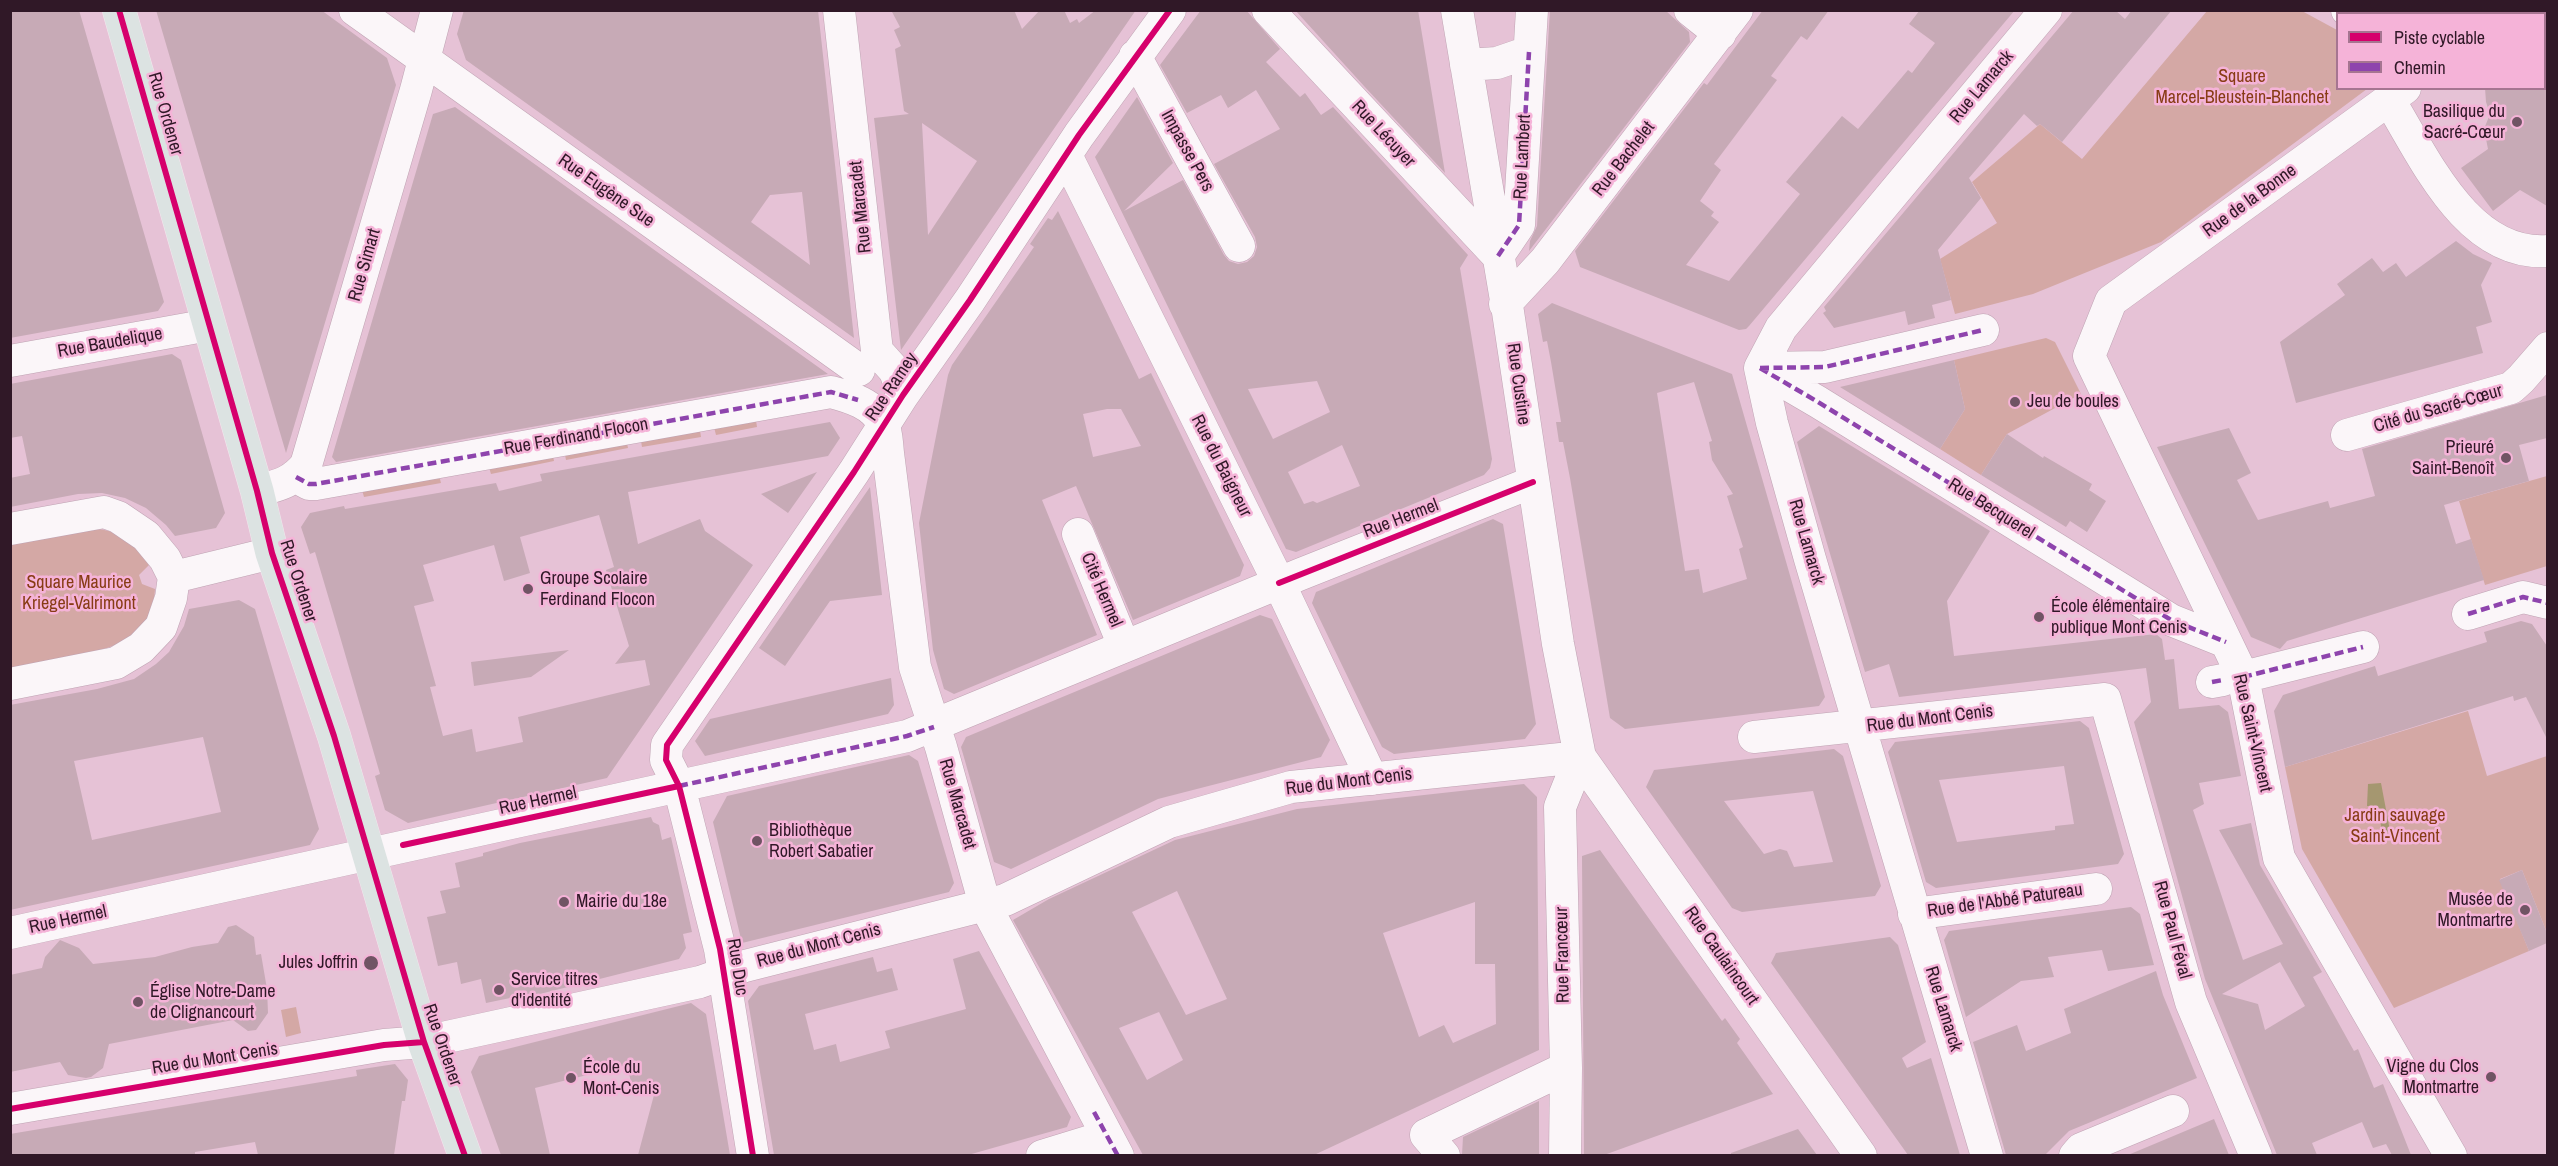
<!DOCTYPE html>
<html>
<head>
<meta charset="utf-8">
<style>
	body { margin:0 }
	#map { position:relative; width:2558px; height:1166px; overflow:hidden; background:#e6c2d6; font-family:"Archivo Narrow",sans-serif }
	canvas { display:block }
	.frame { position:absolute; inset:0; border:12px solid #301827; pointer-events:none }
	.legend { position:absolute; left:2336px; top:12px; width:210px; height:78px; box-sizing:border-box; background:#f5b3d8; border:2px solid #a67591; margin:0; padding:8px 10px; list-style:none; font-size:18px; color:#301827 }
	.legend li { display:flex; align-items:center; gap:12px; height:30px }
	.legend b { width:30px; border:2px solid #a67591 }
</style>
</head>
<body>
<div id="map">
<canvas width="2558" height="1166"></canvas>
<div class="frame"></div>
<ul class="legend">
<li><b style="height:8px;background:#d6006c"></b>Piste cyclable</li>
<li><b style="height:8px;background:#8e44ad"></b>Chemin</li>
</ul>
</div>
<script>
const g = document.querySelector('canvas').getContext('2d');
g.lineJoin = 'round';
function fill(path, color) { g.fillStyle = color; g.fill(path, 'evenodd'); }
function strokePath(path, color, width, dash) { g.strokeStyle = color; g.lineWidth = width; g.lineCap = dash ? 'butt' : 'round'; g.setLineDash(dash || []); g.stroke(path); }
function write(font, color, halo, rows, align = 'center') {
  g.font = font + ' "Archivo Narrow",sans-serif'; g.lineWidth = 5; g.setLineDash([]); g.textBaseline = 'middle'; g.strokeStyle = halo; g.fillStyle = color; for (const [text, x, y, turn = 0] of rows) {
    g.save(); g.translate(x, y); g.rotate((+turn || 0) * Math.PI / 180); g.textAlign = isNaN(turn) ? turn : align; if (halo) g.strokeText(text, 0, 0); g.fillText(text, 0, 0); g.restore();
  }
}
const green = new Path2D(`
	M2207 11H2302L2337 30 2338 88 2367 89 2161 242 2033 294 1955 314 1940 259 1997 223 1972 182 2040 124 2082 159Z
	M2046 338 2055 342 2081 394 2007 434 1981 475 1940 449 1965 409 1954 360Z
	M755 414 757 427 716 435 713 423Z
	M699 424 701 437 642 447 640 435Z
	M626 438 628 448 566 460 564 450Z
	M552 451 554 461 491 474 488 464Z
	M438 471 441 483 364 497 361 486Z
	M2547 476V566L2485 585 2459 501Z
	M97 529C120 531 138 545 149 565L139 575 142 584 155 589C152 641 112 648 70 657 50 660 30 664 11 668V544Z
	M2468 711 2487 776 2547 756V933L2522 870 2500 879 2529 951 2394 1008 2302 849 2285 767Z
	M296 1007 301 1033 286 1037 281 1010Z`);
const water = new Path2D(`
	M2381 783 2390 831 2382 832 2378 807 2367 806 2368 784Z`);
const building = new Path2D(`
	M10 10H79L164 302 158 311 10 338Z
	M156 10H321L387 58 396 85 286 453Z
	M464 10H818L854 338 466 60 457 34ZM802 192 805 218 810 265 751 222 770 195Z
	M891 10H1014L1022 29 1040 10H1064L1070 23 1077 19 1079 23 1096 10H1136L901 350 874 118 909 114 904 111 895 49 901 46 894 30 900 27ZM922 123 977 161 928 235Z
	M1201 10H1246L1280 49 1266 62 1300 97 1305 93 1321 115 1333 107 1468 255 1460 268 1492 459 1490 468 1484 475 1296 552 1286 549 1095 157 1137 97 1173 163 1124 211 1183 180 1224 255 1229 261 1238 264 1247 262 1254 256 1257 247 1255 237 1214 164 1280 129 1256 90 1228 108 1221 95 1187 113 1160 65ZM1317 381 1330 412 1273 439 1248 389ZM1342 445 1360 486 1317 503 1313 501 1304 504 1288 472Z
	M1295 10H1418L1445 173 1364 86Z
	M1550 10H1665L1689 32 1690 42 1529 251 1530 241 1537 226Z
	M1763 10H1829L1807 40 1801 36 1771 76 1777 80 1714 164 1721 170 1700 201 1714 212 1711 216 1719 222 1686 265 1729 281 1800 194 1786 182 1842 116 1858 129 1908 70 1912 73 1935 43 1909 24 1920 10H2015L1749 326 1746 329 1739 330 1580 267 1575 251 1704 83 1707 85Z
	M2074 10H2115L2125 19 2132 10H2172L2062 142 2040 124 2037 126 2024 114 1969 178 1981 198 1938 250 1951 300 1932 305 1935 318 1908 325 1905 311 1834 328 1823 313 1826 311 1824 307Z
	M2485 88H2547V206L2520 190 2493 211 2461 168 2488 149 2484 129 2490 114 2486 102Z
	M455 107 727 302 828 374 336 462 332 457 433 114Z
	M1058 211 1139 379 1151 373 1244 565 1240 576 1133 620 1076 486 1042 500 1097 635 954 694 944 689 933 650 919 523 948 375 952 365 1034 247 1030 244 1048 218 1052 220ZM1107 409H1121L1141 446 1093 457 1083 414Z
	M2456 241 2473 254 2492 263 2481 285 2492 322 2476 327 2483 353 2296 403 2280 342 2345 295 2337 284 2372 258 2383 272 2396 263 2406 277Z
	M1552 303 1732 374 1825 697 1819 706 1625 729 1610 718 1570 478 1563 442H1559L1556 422H1561L1551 362 1547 341 1543 342 1538 314ZM1694 382 1712 441 1709 442 1712 460 1733 494 1727 496 1743 547 1739 549 1747 579 1703 593 1699 569 1685 571 1657 393Z
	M172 354 181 360 225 513 216 528 175 536 166 525 146 508 125 498 102 493 78 494 10 507V478L30 474 22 436 10 438V384Z
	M1954 360 1965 409 1940 449 1840 387Z
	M2547 395V438L2519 445 2529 481 2444 505 2456 544 2471 539 2484 580 2287 641 2280 649 2251 637 2157 447 2229 428 2251 473 2237 480 2258 520 2328 501 2330 508 2375 496 2362 449Z
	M830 422 840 438 828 456 628 492 638 544 700 519 705 531 753 565 607 778 408 823 385 810 375 776 380 774 334 616 315 552 310 554 301 527 310 513 344 506 345 509 496 483 499 491 542 481 540 474ZM599 515 614 567 606 570 629 646 615 664 645 660 650 685 518 717 523 742 476 752 472 729 443 736 430 687 436 686 414 606 434 601 423 565 494 545 504 581 530 573 520 537Z
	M1819 426 1990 531 1947 601 1954 656 2156 634 2162 639 2165 660 2174 659 2179 709 2219 705 2228 712 2241 776 2199 783 2204 804 2193 810 2243 960 2283 944 2219 830 2251 823 2260 865 2322 972 2313 977 2354 1051 2358 1049 2374 1088 2383 1084 2411 1155H2392L2386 1144 2373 1148 2362 1122 2312 1143 2317 1155H2277L2205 979 2134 722 2151 702 2146 668 1899 697 1889 664 1865 672 1797 442ZM2280 962 2305 1006 2265 1030 2258 1004 2222 994Z
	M2007 434 2043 458 2044 456 2092 484 2089 490 2106 501 2087 532 2070 521 2066 527 1981 475Z
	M817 472 788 513 761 494Z
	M870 487 882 595 830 601 785 666 759 648Z
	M1493 519 1503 524 1536 724 1525 739 1394 754 1382 747 1367 717 1312 603 1316 592Z
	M239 600 255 609 319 829 310 845 10 910V705L97 689 134 679 156 664 169 652 184 626 189 609ZM203 737 221 812 92 840 74 761Z
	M1260 615 1272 619 1330 740 1321 757 1158 799 1011 869 994 862 961 747 966 737Z
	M2521 621 2532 624 2547 646V739L2526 697 2514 701 2513 696 2285 767 2274 711 2283 695 2375 666 2378 676 2487 642 2484 632Z
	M569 650 531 677 474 686 471 662Z
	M891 678 894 705 888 714 705 756 695 741 710 719Z
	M2080 721 2089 728 2124 854 2118 864 1936 888 1926 882 1888 752 1895 742ZM2064 766 2074 824 2055 826V830L1957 842 1939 780Z
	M1834 749 1843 756 1881 886 1875 896 1742 912 1732 908 1646 787 1654 770ZM1813 791 1833 862 1794 867 1787 851 1780 849 1764 854 1724 801Z
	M909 755 918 761 950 869 954 883 949 892 742 943 713 822 727 796Z
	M1524 784 1537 797 1539 1050 1314 1155H1143L1013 920 1049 899 1175 840 1297 809ZM1177 891 1227 999 1186 1015 1132 912ZM1475 902V964H1495L1496 1024 1453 1043 1444 1025 1419 1037 1383 933ZM1159 1012 1183 1060 1147 1080 1119 1028Z
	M651 817 653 822 659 825 662 840 671 837 692 932 683 934 686 948 679 959 516 1000 515 997 486 1003 481 979 461 984 457 962 438 966 427 917 446 913 440 891 460 887 455 863 483 856V853L520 843Z
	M1600 850 1722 1021 1725 1018 1740 1039 1737 1043 1773 1094 1604 1155H1584L1582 856Z
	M2522 870 2547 933V943L2529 951 2499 880Z
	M2131 907 2140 914 2154 965 2108 971 2102 950 2048 957 2054 977 2021 981 1966 1017 1944 940 1949 931Z
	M236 925 254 937 256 955 261 954 267 989 268 1013 256 1030 248 1031 233 1020 109 1044 103 1068 91 1077 86 1078 68 1075 60 1062 10 1072V975L42 968 45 957 60 940 79 948 93 964 155 957 192 947 218 943 228 927Z
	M1890 937 1898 945 1926 1042 1902 1058 1907 1068 1931 1058 1960 1155H1908L1771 963 1776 953Z
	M979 951 1071 1117 1067 1127 968 1155H774L748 1001 759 986 873 957 877 972 892 968 898 990 805 1014 814 1050 836 1044 840 1062 890 1048 885 1031 966 1009 953 959Z
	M2156 971 2163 995 2197 1078 2069 1131 2045 1155H2006L1973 1042 2017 1025 2026 1051 2071 1033 2064 1009Z
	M691 1003 706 1014 730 1155H638L654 1095 631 1082 627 1065 535 1088 550 1155H501L471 1072 479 1056Z
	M395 1064 408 1080 405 1101H402L394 1155H258L255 1142 195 1152V1155H10V1134L357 1076 356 1070Z
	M1539 1101V1155H1462L1463 1137Z
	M2214 1119 2229 1155H2128Z
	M1798 1129 1817 1155H1731V1153Z`);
const minor = new Path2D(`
	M355 10 859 370
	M839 10 877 351 895 371 903 395
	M1268 10 1498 256 1519 225 1532 10
	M1457 10 1508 312 1558 644 1580 757 1861 1156
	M1690 10 1720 34
	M2347 10 2352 14
	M1135 56 1239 246
	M1466 65 1497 63 1529 52
	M2405 88 2111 301 2089 356 2243 677 2279 858 2451 1156
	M2389 100C2425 158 2467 257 2548 251
	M1066 155 1279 583 1372 779
	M1505 304 1545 261 1737 10
	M10 361 209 325
	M1760 368 1818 402 2171 620 2226 642
	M1761 368 1825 367 1983 330
	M2347 435 2511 388 2521 379 2548 348
	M296 477 309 484H316L831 392C850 397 874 404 883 424 887 432 887 444 888 453L915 667 941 747 985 905 1118 1156
	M257 491C279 485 291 483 306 465L416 90 437 10
	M10 529 104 512 118 517 146 536 165 559 174 577 171 598 161 627 141 648 116 663 10 684
	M1078 534 1124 646
	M174 577 272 553
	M2468 614 2523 597 2548 603
	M2243 677 2363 647
	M2212 682 2223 680
	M1754 737 2105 699 2191 1002 2256 1156
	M1914 914 2096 889
	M10 933 907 736 1301 574 1533 482
	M10 1109 384 1045 424 1042 700 982 745 966 1005 900 1169 822 1291 787 1580 757
	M753 1156 720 949 679 786 666 760 667 745 854 472 903 395 970 300 1079 135 1170 10
	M1042 1156 1107 1136
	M1444 1156 1426 1135 1566 1068
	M1565 1156 1566 1068 1560 807 1580 757
	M1987 1156 1810 559 1772 423 1760 368 1781 328 2046 10
	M2075 1156 2081 1149 2173 1111`);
const major = new Path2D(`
	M119 10 257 491 272 553 334 736 424 1042 465 1156`);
const quiet = new Path2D(`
	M1498 256 1519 225 1529 52
	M1760 368 1818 402 2171 620 2226 642
	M1760 368 1825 367 1983 330
	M296 477 309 484H316L831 392 858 400
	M2468 614 2523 597 2548 603
	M2243 677 2363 647
	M2212 682 2223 680
	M679 786 907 736 934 727
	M1094 1112 1118 1156`);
const cycleway = new Path2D(`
	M119 10 257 491 272 553 334 736 424 1042 465 1156
	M1279 583 1533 482
	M403 845 679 786
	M10 1109 384 1045 424 1042
	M753 1156 720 949 679 786 666 760 667 745 854 472 903 395 970 300 1079 135 1170 10`);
const markers = [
	[2517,122,6,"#705464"],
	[2015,402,6,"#705464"],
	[2506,458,6,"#705464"],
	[528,589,6,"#705464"],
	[2039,617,6,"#705464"],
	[757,841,6,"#705464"],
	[564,902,6,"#705464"],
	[2525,910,6,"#705464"],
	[371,963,8,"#705464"],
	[499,990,6,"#705464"],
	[138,1002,6,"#705464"],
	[2491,1077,6,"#705464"],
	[571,1078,6,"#705464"]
];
const parkNames = [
	["Square",2242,77],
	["Marcel-Bleustein-Blanchet",2242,98],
	["Square Maurice",79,583],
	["Kriegel-Valrimont",79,604],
	["Jardin sauvage",2395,816],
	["Saint-Vincent",2395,837]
];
const streetNames = [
	["Rue Lamarck",1982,87,-50],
	["Rue Ordener",165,114,74],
	["Rue Lécuyer",1383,134,47],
	["Impasse Pers",1187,151,61],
	["Rue Lambert",1523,157,-87],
	["Rue Bachelet",1624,159,-52],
	["Rue Eugène Sue",606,191,35],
	["Rue de la Bonne",2250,201,-36],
	["Rue Marcadet",861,207,-96],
	["Rue Simart",365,265,-74],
	["Rue Baudelique",110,343,-10],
	["Rue Custine",1518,384,82],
	["Rue Ramey",892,387,-56],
	["Cité du Sacré-Cœur",2438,409,-16],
	["Rue Ferdinand Flocon",576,437,-10],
	["Rue du Baigneur",1221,466,63],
	["Rue Becquerel",1991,509,32],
	["Rue Hermel",1401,519,-21],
	["Rue Lamarck",1806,542,74],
	["Rue Ordener",298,581,72],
	["Cité Hermel",1101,590,67],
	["Rue du Mont Cenis",1930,719,-7],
	["Rue Saint-Vincent",2252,733,77],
	["Rue du Mont Cenis",1349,782,-7],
	["Rue Hermel",538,801,-12],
	["Rue Marcadet",957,804,74],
	["Rue de l'Abbé Patureau",2005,901,-8],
	["Rue Hermel",68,920,-12],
	["Rue Paul Féval",2172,930,75],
	["Rue du Mont Cenis",819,946,-15],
	["Rue Francœur",1563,955,-91],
	["Rue Caulaincourt",1721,956,55],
	["Rue Duc",737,967,81],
	["Rue Lamarck",1943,1009,73],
	["Rue Ordener",442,1045,71],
	["Rue du Mont Cenis",215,1059,-9]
];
const poiNames = [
	["Basilique du",2505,112,"right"],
	["Sacré-Cœur",2505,133,"right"],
	["Jeu de boules",2027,402],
	["Prieuré",2494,448,"right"],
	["Saint-Benoît",2494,469,"right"],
	["Groupe Scolaire",540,579],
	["Ferdinand Flocon",540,600],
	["École élémentaire",2051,607],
	["publique Mont Cenis",2051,628],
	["Bibliothèque",769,831],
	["Robert Sabatier",769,852],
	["Musée de",2513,900,"right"],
	["Montmartre",2513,921,"right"],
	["Mairie du 18e",576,902],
	["Jules Joffrin",358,963,"right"],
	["Service titres",511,980],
	["d'identité",511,1001],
	["Église Notre-Dame",150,992],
	["de Clignancourt",150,1013],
	["Vigne du Clos",2479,1067,"right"],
	["Montmartre",2479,1088,"right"],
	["École du",583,1068],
	["Mont-Cenis",583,1089]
];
fill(green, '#d4a8a5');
fill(water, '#a59770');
fill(building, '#c7aab6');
strokePath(minor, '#bfa3b3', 33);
strokePath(major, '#f4e4ed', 34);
strokePath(minor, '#fbf6f9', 32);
strokePath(major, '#dce3e2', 33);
strokePath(quiet, '#8e44ad', 4.5, [9, 4.5]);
strokePath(cycleway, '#d6006c', 6);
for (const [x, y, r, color] of markers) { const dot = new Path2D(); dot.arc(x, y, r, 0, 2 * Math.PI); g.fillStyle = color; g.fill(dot); strokePath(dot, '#f5b3d8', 2); }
write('18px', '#873c15', '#f5b3d8', parkNames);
write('18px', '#301827', '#f5b3d8', streetNames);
write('18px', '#301827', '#f5b3d8', poiNames, 'left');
</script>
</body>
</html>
